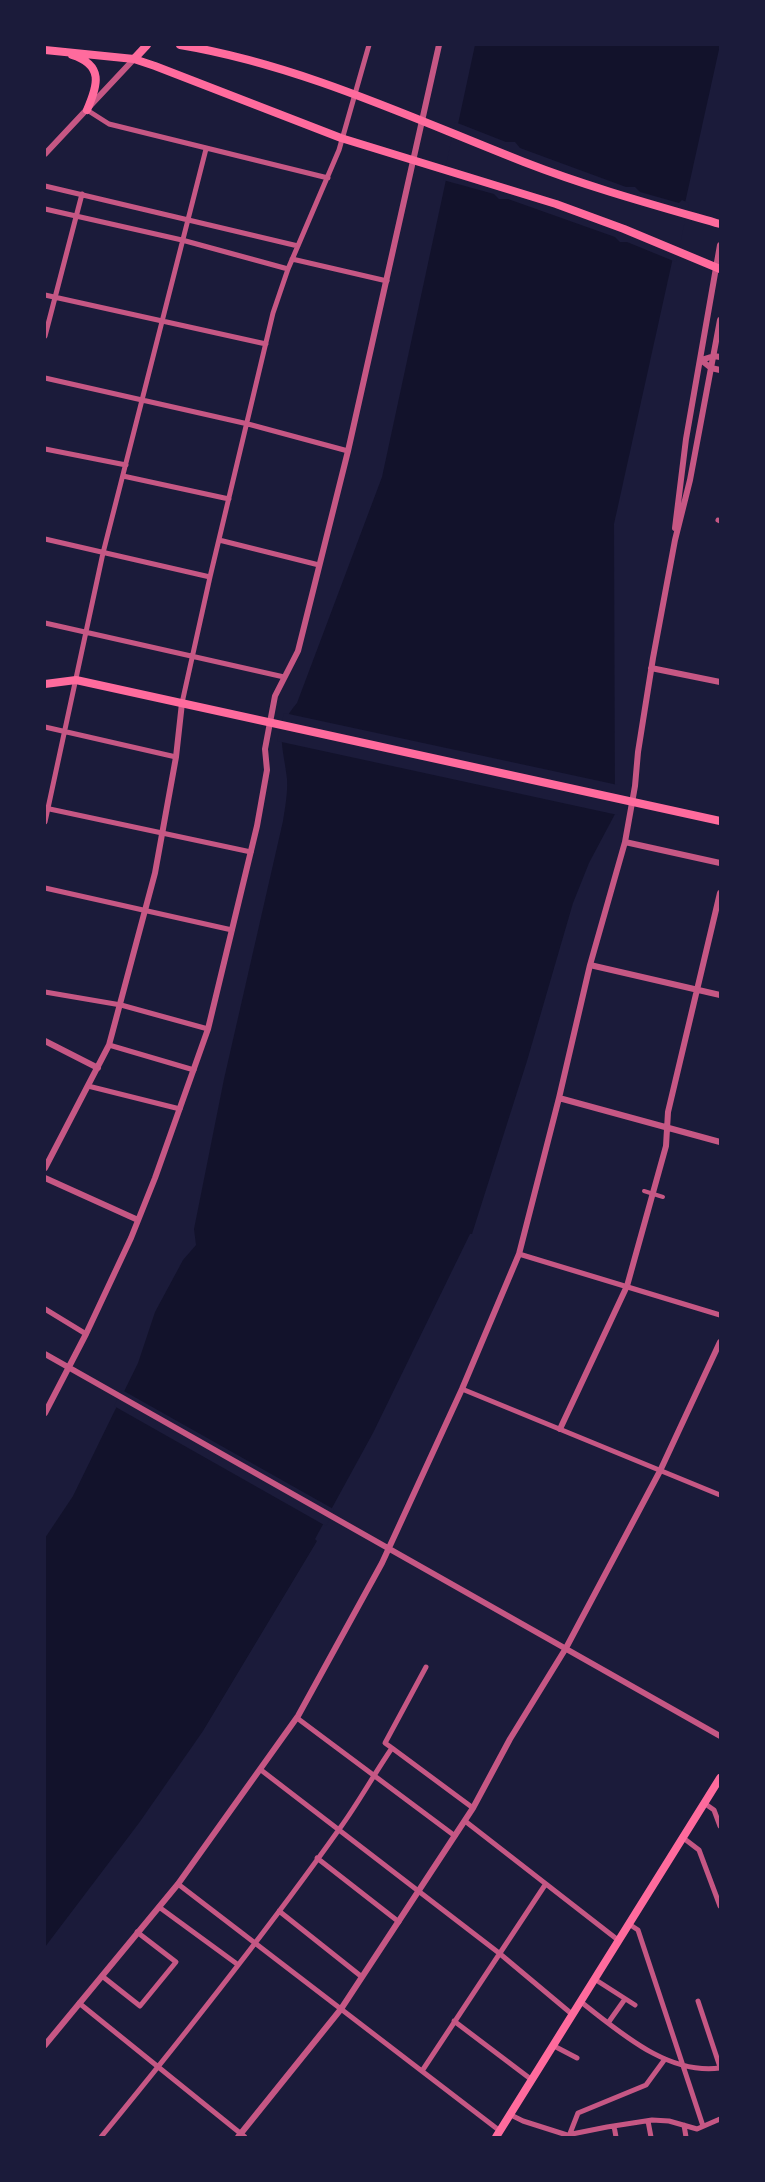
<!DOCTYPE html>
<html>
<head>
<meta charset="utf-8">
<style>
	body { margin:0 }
	#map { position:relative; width:765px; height:2182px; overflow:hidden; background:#1b1b3a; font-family:"Source Sans 3",sans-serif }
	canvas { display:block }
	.frame { position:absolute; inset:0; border:46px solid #1b1b3a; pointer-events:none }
</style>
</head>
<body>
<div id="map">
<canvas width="765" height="2182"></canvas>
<div class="frame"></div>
</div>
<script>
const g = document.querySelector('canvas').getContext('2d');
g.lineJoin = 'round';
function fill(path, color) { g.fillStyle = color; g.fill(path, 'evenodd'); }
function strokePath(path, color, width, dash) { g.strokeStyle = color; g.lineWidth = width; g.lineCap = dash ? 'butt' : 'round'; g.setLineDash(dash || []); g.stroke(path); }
const water = new Path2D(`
	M475 45H720L614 524 615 814 589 863 573 903 527 1061 472 1234H470L373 1433 315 1539 317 1541 203 1731 139 1823 45 1947V1538L73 1496 138 1363 155 1312 183 1260 196 1245 194 1229 224 1079 283 821C285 808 288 792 287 779 284 748 273 730 297 703L382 477Z`);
const pier = new Path2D(`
	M455 122 506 142H515L520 148 626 187H635L640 192 679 203 682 200 689 203 676 262 627 242H620L615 237 508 199H499L494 194 443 180Z
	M284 713 618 785V815L277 741Z
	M122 1390 335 1510 326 1526 114 1406Z`);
const pedestrian = new Path2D(`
	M644 1191 663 1197`);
const minor = new Path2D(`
	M87 110 109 124 328 178
	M45 186 298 246
	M45 209 182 240 288 269
	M292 259 387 281
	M45 295 266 344
	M45 336 82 194
	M45 378 248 424 348 451
	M45 449 126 465
	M123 476 229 499
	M718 520 720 521
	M45 539 210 577
	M219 540 319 565
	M45 623 284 677
	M182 703 210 577 273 313 288 269 339 150 369 45
	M45 727 176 757
	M45 808 251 852
	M45 822 103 553 206 149
	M45 888 232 930
	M45 992 121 1005 208 1029
	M109 1045 194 1070
	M88 1086 180 1109
	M519 1254 720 1315
	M45 1309 86 1334
	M462 1389 720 1495
	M297 1718 455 1836
	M392 1748 385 1743 426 1667
	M261 1770 499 1953 573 2015
	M704 1803 714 1810 720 1826
	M465 1821 618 1940
	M682 1837 699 1850 720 1906
	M317 1858 399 1922
	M178 1884 500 2131
	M159 1907 237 1964
	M279 1911 362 1977
	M629 1924 638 1930 703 2126
	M102 1976 140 2006 176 1962 137 1932
	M596 1980 635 2005
	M698 2001 720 2067
	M581 2002C620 2032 667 2075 720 2068
	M79 2003 245 2137
	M454 2021 532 2080
	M608 2023 625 1999
	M554 2046 577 2058
	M422 2071 545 1885
	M511 2115 523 2121 567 2135 607 2127 652 2120 669 2121 697 2129 720 2119
	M648 2121 651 2137
	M684 2125 686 2137
	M614 2126 616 2137
	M569 2136 578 2113 646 2085 665 2059
	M101 2137C183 2037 265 1934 340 1828 359 1802 374 1774 392 1748L473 1808`);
const tertiary = new Path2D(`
	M45 154 134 59
	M701 360 711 368 720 370
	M701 360 714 356 720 357
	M675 528 686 439 720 245
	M651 668 720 682
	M625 842 720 863
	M590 965 720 995
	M45 1041 98 1068
	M559 1098 720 1142
	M45 1168 109 1045 155 873 176 757 182 703
	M45 1178 138 1220
	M45 1354 720 1736
	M45 1413 86 1334 131 1238 155 1178 208 1029 257 826 267 770 265 749 275 696 298 651 348 451 439 45
	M560 1429 627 1286 666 1146 668 1112 720 893
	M45 2045 178 1884 298 1716 382 1563 462 1389 519 1254 559 1098 590 965 625 842 635 786 638 752 653 658 675 540 690 480 720 320
	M238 2137 341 2009 473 1808 510 1739 566 1648 660 1471 720 1342`);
const primary = new Path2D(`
	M496 2137 720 1778`);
const trunk = new Path2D(`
	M180 45C300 65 412 118 524 162 588 187 654 205 720 224
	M45 50 134 59 155 66 341 138 556 204 624 229 720 269
	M72 55C104 65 98 85 87 110
	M134 59 147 45
	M45 684 76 680 720 821`);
fill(water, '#12122b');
fill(pier, '#1b1b3a');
strokePath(pedestrian, '#c65784', 4);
strokePath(minor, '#c65784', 5);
strokePath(tertiary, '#c65784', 6);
strokePath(primary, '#ff6b9d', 8);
strokePath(trunk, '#ff6b9d', 8);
</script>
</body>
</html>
